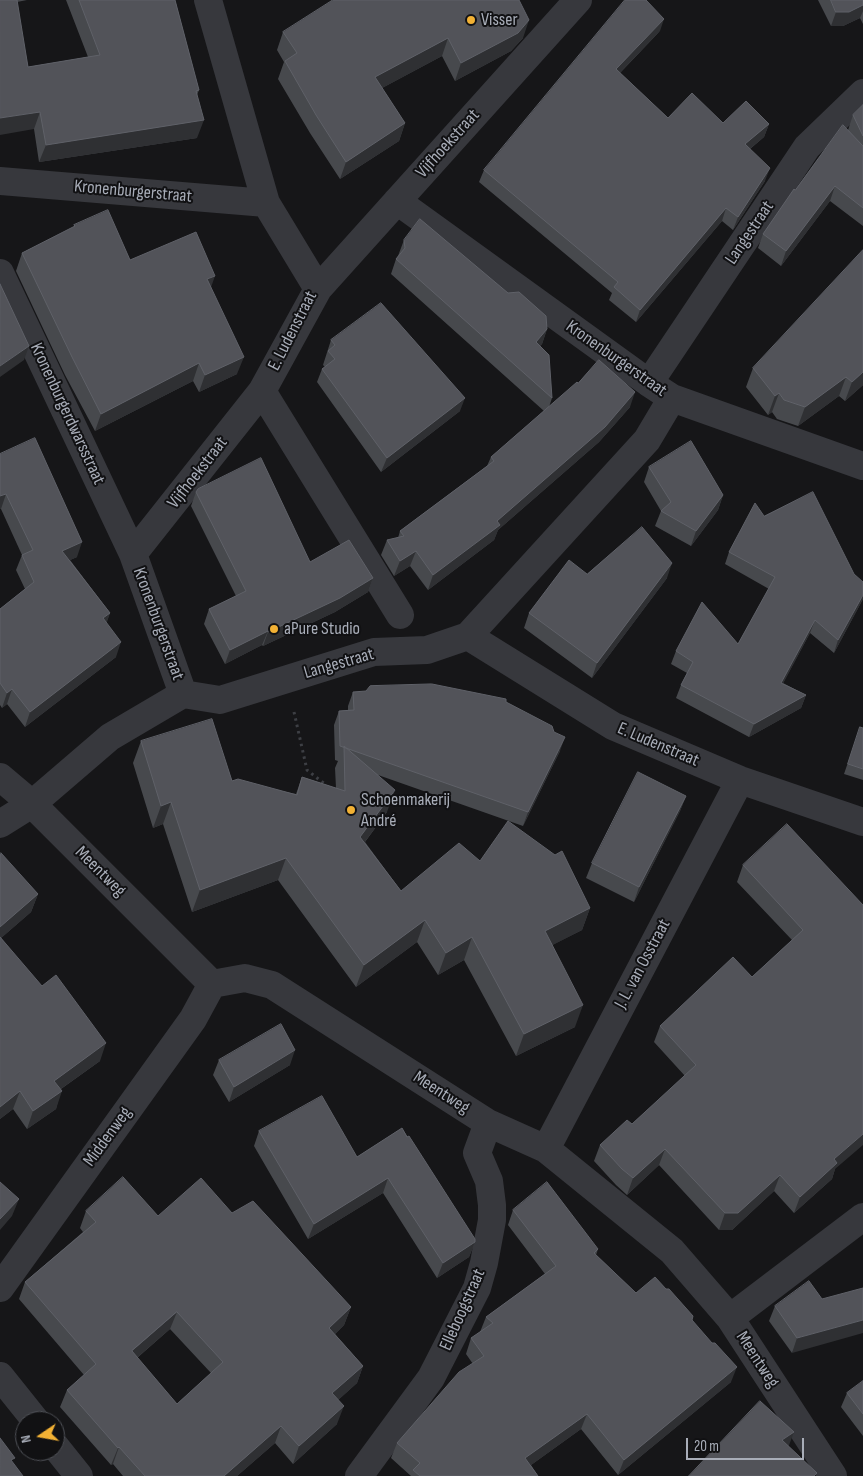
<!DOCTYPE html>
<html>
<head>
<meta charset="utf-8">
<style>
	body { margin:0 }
	#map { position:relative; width:863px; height:1476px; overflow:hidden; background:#161618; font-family:"Sofia Sans Condensed",sans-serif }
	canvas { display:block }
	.north { position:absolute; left:15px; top:1411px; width:50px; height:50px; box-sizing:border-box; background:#111113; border:1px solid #4d4f55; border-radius:50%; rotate:258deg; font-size:14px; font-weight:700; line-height:20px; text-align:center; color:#a8adb8 }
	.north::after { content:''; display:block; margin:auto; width:18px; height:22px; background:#f2b134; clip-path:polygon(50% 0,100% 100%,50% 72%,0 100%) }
	.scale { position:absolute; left:686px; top:1438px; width:118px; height:22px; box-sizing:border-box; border:2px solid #a8adb8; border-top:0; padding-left:6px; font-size:15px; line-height:18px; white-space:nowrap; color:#a8adb8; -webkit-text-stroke:4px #111113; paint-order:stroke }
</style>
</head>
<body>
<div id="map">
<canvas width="863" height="1476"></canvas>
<div class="north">N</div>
<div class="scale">20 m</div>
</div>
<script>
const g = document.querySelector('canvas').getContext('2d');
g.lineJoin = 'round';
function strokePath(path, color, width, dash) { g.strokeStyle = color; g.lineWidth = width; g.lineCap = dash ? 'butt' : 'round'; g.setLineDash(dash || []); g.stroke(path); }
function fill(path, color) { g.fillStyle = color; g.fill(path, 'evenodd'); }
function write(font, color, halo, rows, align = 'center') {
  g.font = font + ' "Sofia Sans Condensed",sans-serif'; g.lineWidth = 4; g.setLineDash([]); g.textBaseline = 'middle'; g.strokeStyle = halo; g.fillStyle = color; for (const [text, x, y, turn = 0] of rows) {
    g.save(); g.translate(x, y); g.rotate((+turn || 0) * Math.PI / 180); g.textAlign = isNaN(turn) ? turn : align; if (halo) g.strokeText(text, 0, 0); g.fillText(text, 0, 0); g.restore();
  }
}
const path = new Path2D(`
	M294 712 307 770 326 785`);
const street = new Path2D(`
	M208 0 266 203 318 289
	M0 181 266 203
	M397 201 649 383 672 398 863 466
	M0 273 133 554 183 694
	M649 383 807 147 863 93
	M262 391 400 615
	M133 554 262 391 318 289 578 0
	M468 636 613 726 740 780 863 822
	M0 777 32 804 212 984 245 978 272 985 488 1123 546 1149 672 1251 730 1318 833 1476
	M0 824 32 804 110 737 183 694 220 700 374 652 427 650 468 636 647 440 672 398
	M546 1149 740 780
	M0 1288 193 1019 212 984
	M730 1318 863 1217
	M0 1376 36 1421
	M55 1446 79 1476
	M359 1476 431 1378 477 1288 484 1263 492 1220V1205L489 1181 477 1153 488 1123`);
const wall = new Path2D(`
	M0 0H27L17 2 28 67 88 57 66 0H175L199 90 197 95V138L39 162 34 129Z
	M818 0H863V24L860 18 843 26H831Z
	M660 31 620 73 668 118 723 123 769 124 764 137 750 149 765 181 733 230 722 221 636 322 609 300 612 293 479 182 484 170Z
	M283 32 523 38 511 51 455 81 442 56 382 88 405 123 399 141 340 179 310 133 278 79 284 62 277 50Z
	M863 105V226L830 201 781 266 758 248 763 234 795 190 848 130 853 115Z
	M74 225 130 260 211 287 237 374 199 392 193 381 95 431 65 375 16 271 22 253 74 227Z
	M404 240 547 329 542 344 540 346 552 398 549 407H630L599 442 498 530 494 540 428 590 410 566 394 576 381 555 387 540 398 538 400 531 487 466 491 457 544 411 391 274 396 259 398 256Z
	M863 250V385L845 401 839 396 798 426 777 419 772 412 768 415 746 387 753 368Z
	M331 340 460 411 381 472 317 382 322 369 325 367 323 365Z
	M0 454 77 557 70 560 110 613 106 623 116 657 25 727 7 704 2 708 0 705V609L25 589 16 570 22 555 1 509Z
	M649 467 723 495 718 510 691 546 655 526 661 511 644 482Z
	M196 492 310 562 373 578 368 592 335 612 263 646 262 645 225 664 204 624 209 609 236 596 191 506Z
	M764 516 863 599 834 653 810 633 783 683 806 695 801 708 749 737 676 698 681 685 687 673 671 664 676 651 738 644 769 589 725 564 729 552Z
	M587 574 667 578 592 678 524 628 529 613Z
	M353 692 506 702 560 751 523 826 378 775 387 812 365 842 401 891 480 861 590 908 582 930 552 945 575 1027 516 1056 464 960 438 975 417 942 356 987 278 880 192 912 163 824 153 828 133 763 141 741 232 781 296 794 302 777 336 788 335 768 338 761 335 760 334 725 339 711 348 710V706Z
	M860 727 863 728V780L844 774Z
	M686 796 680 811 634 902 586 878 592 863Z
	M0 854 38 894 31 912 1 938 100 1061 61 1089 56 1109 27 1129 13 1109 0 1119Z
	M743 865 863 905 835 1169 832 1179 794 1213 774 1191 732 1230H719L659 1165 627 1195 616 1185 594 1161 600 1145 632 1124 685 1076 654 1042 660 1026 752 977 792 940 737 882Z
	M219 1060 290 1065 229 1102 213 1075Z
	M402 1128 475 1242 469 1257 437 1278 383 1193 308 1239 254 1146 259 1131 357 1157Z
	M513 1210 598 1249 596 1255 636 1293 692 1320 731 1382 618 1475 581 1429 531 1465 538 1476H411L391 1458 397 1443 473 1364 466 1354 471 1338 480 1332 486 1317 545 1274 508 1225Z
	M86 1211 158 1216 232 1213 351 1307 344 1325 335 1334 363 1366 357 1383 338 1400 337 1424 293 1464 275 1443 237 1476H123L113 1464 111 1465 60 1407 67 1390 84 1375 19 1299 25 1282 83 1232 80 1228ZM170 1329 211 1373 177 1404 137 1358Z
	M822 1299 792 1353 769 1321 775 1306Z
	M863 1381V1436L841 1407 847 1393Z`);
const shadedWall = new Path2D(`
	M863 5V11L860 18 843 26H831L836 12Z
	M664 19 660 31 611 82 616 69Z
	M529 20 523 38 511 51 455 81 461 63Z
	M448 38 442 56 369 95 375 77Z
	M40 112 34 129 0 135V118Z
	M204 120 197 138 39 162 46 145Z
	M405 123 399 141 340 179 346 162Z
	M769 124 764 137 740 157 745 144Z
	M770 168 765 181 733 230 738 217Z
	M835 186 830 201 781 266 786 251Z
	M726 208 722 221 636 322 640 310Z
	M215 276 209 293 207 279Z
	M547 329 542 344 530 357 536 342Z
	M29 346 24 360 0 377V366Z
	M244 357 237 374 199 392 205 375Z
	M199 363 193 381 95 431 101 414Z
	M863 372V385L845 401 852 382Z
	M846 377 839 396 798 426 805 407Z
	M635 392 630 407 599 442 498 530 494 540 428 590 433 575 497 521Z
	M779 393 772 412 768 415 775 396Z
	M465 398 460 411 381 472 387 458Z
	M6 494 1 509H0V496Z
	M723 495 718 510 691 546 696 531Z
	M82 542 77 557 57 566 62 551Z
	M416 551 410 566 394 576 400 561Z
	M672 563 667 578 592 678 597 663Z
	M373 578 368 592 335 612 263 646 268 632Z
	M863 595V599L834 653 838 640Z
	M110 613 105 628 103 618Z
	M815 620 810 633 777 695 781 683Z
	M268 631 262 645 225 664 230 650Z
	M121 642 116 657 25 727 30 712Z
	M12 689 7 704 2 708 7 693Z
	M806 695 801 708 749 737 754 724Z
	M565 737 560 751 523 826 528 812Z
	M395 790 387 812 352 859 360 837Z
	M686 796 680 811 634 902 639 887Z
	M171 802 163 824 153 828 161 806Z
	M286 858 278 880 192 912 200 890Z
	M38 894 31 912 0 939V927Z
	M590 908 582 930 537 953 545 931Z
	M425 920 417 942 356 987 364 965Z
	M472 937 464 960 438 975 446 953Z
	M583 1005 575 1027 516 1056 524 1034Z
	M106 1043 100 1061 48 1098 54 1081Z
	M295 1050 290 1065 229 1102 234 1087Z
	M20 1091 13 1109 0 1119V1107Z
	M62 1091 56 1109 27 1129 33 1111Z
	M863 1134V1145L835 1169 832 1179 794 1213 800 1197 834 1159Z
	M665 1149 659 1165 627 1195 633 1178Z
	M780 1175 774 1191 732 1230H719L725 1213Z
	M388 1178 383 1193 308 1239 314 1224Z
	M19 1199 12 1216 0 1230V1219Z
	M475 1242 469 1257 437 1278 443 1263Z
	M351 1307 344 1325 323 1345 329 1328Z
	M177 1312 170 1329 125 1368 132 1351Z
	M863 1320V1333L792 1353 797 1338Z
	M363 1366 357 1383 326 1411 332 1393Z
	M737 1367 731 1382 618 1475 624 1460Z
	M344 1406 337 1424 293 1464 299 1446Z
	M587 1414 581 1429 520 1473 525 1458Z
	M281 1426 275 1443 237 1476H224Z
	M794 1432 788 1448 782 1440Z
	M119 1447 113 1464 111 1465 118 1448Z`);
const building = new Path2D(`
	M0 0H17L28 67 100 55 79 0H175L199 90 196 91 204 120 46 145 40 112 0 118Z
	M333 0H519L529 20 518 33 461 63 448 38 375 77 405 123 346 162 316 115 285 61 297 53 283 32Z
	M625 0H646L664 19 616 69 668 118 692 93 723 123 746 101 769 124 745 144 770 168 738 217 726 208 640 310 614 287 618 282 484 170Z
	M831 0H863V5L849 12H836Z
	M863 105V136L853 115Z
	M843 125 863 146V208L835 186 786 251 763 234 794 189 795 190Z
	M108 210 130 260 196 232 215 276 207 279 244 357 205 375 199 363 101 414 72 357 22 253 75 226 74 225Z
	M420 219 508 293 519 292 546 316 547 329 536 342 549 355 552 398 396 259 405 248 404 240Z
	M863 250V372L852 382 846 377 805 407 784 400 779 393 775 396 753 368Z
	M0 284 29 346 0 366Z
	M381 303 465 398 387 458 322 369 335 359 328 351 335 345 331 340Z
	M599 360 635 392 605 427 497 521 500 525 433 575 416 551 400 561 387 540 404 536 400 531 494 461 491 457 577 382 578 383Z
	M35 438 82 542 62 551 110 613 103 618 121 642 30 712 12 689 7 693 0 683V609L34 582 22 555 33 550 6 494 0 496V454Z
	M691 441 723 495 696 531 661 511 671 502 649 467Z
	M261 458 310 562 349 540 373 578 340 598 268 632V631L230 650 209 609 246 591 196 492 198 489Z
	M813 492 854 574 863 582V595L838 640 815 620 781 683 806 695 754 724 681 685 693 662 676 651 702 602 738 644 775 577 729 552 755 503 764 516Z
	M642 527 672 563 597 663 529 613 569 560 587 574Z
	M432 684 506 699V702L552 726 554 732 565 737 528 812 340 746 339 711 354 710 353 692 366 691 370 686Z
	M212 719 232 781 238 779 297 795 302 777 345 791 344 746 395 790 360 837 401 891 459 843 480 861 508 821 555 855 562 851 590 908 545 931 583 1005 524 1034 472 937 446 953 425 920 364 965 286 858 200 890 171 802 161 806 141 741Z
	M860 727 863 728V769L848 764Z
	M638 772 686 796 639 887 592 863Z
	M787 824 863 905V1134L834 1159 837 1163 800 1197 780 1175 738 1213H725L665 1149 633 1178 622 1169 600 1145 627 1120 632 1124 696 1065 660 1026 733 957 752 977 803 930 743 865Z
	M1 853 38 894 0 927V854Z
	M0 937 42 986 56 975 106 1043 54 1081 62 1091 33 1111 20 1091 0 1107Z
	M281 1024 295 1050 234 1087 219 1060Z
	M322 1096 357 1157 402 1128 407 1137 409 1136 475 1239V1242L443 1263 388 1178 314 1224 259 1131Z
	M123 1177 158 1216 201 1178 232 1213 253 1201 351 1307 329 1328 363 1366 332 1393 344 1406 299 1446 281 1426 224 1476H145L119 1447 118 1448 67 1390 96 1364 25 1282 96 1222 86 1211ZM177 1312 223 1362 177 1404 132 1351Z
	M0 1182 19 1199 0 1219Z
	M547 1182 598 1249 594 1253 636 1293 655 1277 666 1289H669L693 1316 692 1320 712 1343H715L737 1367 624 1460 587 1414 525 1458 538 1476H420L413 1470 420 1463 397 1443 459 1372 484 1356 471 1338 493 1323 486 1317 556 1266 513 1210Z
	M809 1281 822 1299 863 1288V1320L797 1338 775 1306Z
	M863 1381V1414L847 1393Z
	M760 1401 794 1432 782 1440 817 1473 814 1476H689Z
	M0 1438 15 1458 11 1460 23 1476H0Z`);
const markers = [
	[471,20,5,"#f2b134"],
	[274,629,5,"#f2b134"],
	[351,810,5,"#f2b134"]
];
const poiNames = [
	["Visser",481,20],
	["aPure Studio",284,629],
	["Schoenmakerij",361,800],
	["André",361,821]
];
const streetNames = [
	["Vijfhoekstraat",448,144,-48],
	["Kronenburgerstraat",133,192,5],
	["Langestraat",750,233,-56],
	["E. Ludenstraat",293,331,-63],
	["Kronenburgerstraat",616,359,35],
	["Kronenburgerdwarsstraat",67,414,65],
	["Vijfhoekstraat",198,473,-52],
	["Kronenburgerstraat",158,624,70],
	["Langestraat",339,664,-16],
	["E. Ludenstraat",658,745,23],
	["Meentweg",100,872,45],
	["J. L. van Osstraat",643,964,-62],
	["Meentweg",441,1093,33],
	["Middenweg",108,1137,-54],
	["Elleboogstraat",463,1310,-66],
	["Meentweg",757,1360,57]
];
strokePath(path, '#3d3f44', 3, [2.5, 4]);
strokePath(street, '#37383d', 28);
fill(wall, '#47494d');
fill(shadedWall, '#2f3033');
fill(building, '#525359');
strokePath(building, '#5f6168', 1);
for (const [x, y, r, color] of markers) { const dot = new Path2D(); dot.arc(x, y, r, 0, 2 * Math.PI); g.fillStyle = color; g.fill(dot); strokePath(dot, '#111113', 2); }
write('18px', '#a8adb8', '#111113', poiNames, 'left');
write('18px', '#a8adb8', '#111113', streetNames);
</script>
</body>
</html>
